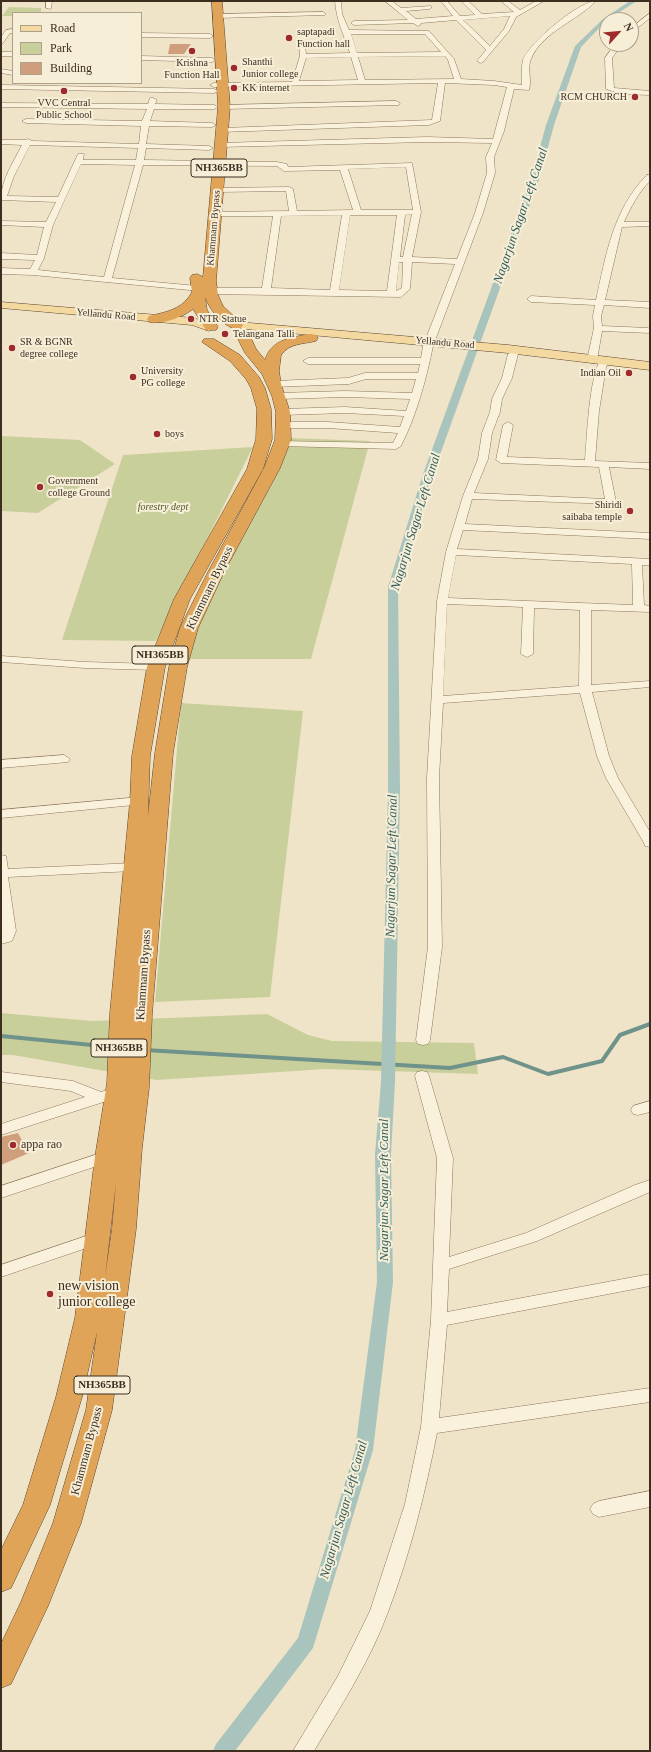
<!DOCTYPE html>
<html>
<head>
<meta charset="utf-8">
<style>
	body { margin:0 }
	#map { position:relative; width:651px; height:1752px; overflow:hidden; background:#f0e4c8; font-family:"Times New Roman",serif }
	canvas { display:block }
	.frame { position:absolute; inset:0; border:2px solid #3d2e20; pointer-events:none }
	.legend { position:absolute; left:12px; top:12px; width:130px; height:72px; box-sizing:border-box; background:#f7eed8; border:1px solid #ada18e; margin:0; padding:5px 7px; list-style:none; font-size:12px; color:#3d2e20 }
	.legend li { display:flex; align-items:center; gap:8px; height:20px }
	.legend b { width:20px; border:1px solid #ada18e }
	.north { position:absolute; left:599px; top:12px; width:40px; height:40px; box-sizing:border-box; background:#f7eed8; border:1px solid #ada18e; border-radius:50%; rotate:63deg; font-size:11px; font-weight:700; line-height:16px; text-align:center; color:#3d2e20 }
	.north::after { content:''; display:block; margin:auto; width:14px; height:18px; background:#9e2a2b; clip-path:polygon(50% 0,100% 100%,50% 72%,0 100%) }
</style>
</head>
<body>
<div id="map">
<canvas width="651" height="1752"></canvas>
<div class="frame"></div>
<ul class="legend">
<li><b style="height:5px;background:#f3d9a0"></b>Road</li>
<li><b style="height:11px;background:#c9cf9b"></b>Park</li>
<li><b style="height:11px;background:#cf9f7d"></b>Building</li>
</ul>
<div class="north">N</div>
</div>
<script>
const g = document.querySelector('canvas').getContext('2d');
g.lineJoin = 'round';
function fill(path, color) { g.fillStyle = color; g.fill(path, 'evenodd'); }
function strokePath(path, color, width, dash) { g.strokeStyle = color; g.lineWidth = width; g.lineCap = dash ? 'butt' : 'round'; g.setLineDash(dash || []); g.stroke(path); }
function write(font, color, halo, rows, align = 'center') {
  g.font = font + ' "Times New Roman",serif'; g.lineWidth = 4; g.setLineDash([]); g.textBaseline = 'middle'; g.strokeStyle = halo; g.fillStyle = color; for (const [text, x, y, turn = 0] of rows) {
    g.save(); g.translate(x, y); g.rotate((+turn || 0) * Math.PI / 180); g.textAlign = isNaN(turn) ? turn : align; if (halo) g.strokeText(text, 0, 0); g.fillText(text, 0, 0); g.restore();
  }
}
const green = new Path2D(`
	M9 7 41 8V13H13V16H2Z
	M1 436 80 440 115 464 38 513 1 511Z
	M288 438 370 441 311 659H182Z
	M253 447 156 641 62 640 123 455Z
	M181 703 303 711 270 997 155 1002Z
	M1 1013 92 1021 267 1014 308 1035 332 1041 474 1043 478 1074 326 1069 157 1080 13 1055H1Z`);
const stream = new Path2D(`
	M1 1036 112 1047
	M145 1050 450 1068 503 1057 548 1074 602 1061 620 1035 650 1024`);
const canal = new Path2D(`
	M630 1H637L607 20 581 47 554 125 540 177 433 474 398 587 400 791 395 1082 391 1154 393 1282 373 1450 313 1648 235 1751H213L216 1744 298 1638 355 1450 377 1282 375 1154 381 1082 388 791V587L423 474 532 177 546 125 575 46 603 19Z`);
const building = new Path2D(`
	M170 44H191L184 54H168Z
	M18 1133 29 1153 1 1165V1137Z`);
const minor = new Path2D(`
	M46 1H52L51 9 46 8Z
	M335 1H341L342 14 349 30 429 31 454 59 461 79 494 81 522 85C522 77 521 68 523 60 529 43 579 1 596 1 577 21 542 32 531 59 527 68 532 80 529 90L514 89 504 131 494 157 495 173 483 213 433 346C426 380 417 414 401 446L396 449 281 446 278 445 276 443 278 441 393 443 398 433 328 428H283L278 425 283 422H328L400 427 404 416 345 413 283 415 278 412 283 409 345 407 406 411 410 399 345 397 279 399 274 396 279 393 345 391 412 393 416 379H366L349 384 274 387 269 384 274 381 348 378 365 373H418L420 364H308L303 361 308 358H421L423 346 455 264 412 262 410 289 401 297 210 294 206 291 210 288H262L273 216H212V212L289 211 286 191 218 192 214 190 215 188 289 187 293 189 297 211 353 210 340 170 284 171 277 166 143 165 112 278 197 286 201 289 200 291 33 275 1 274V268L30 269 35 260 1 259V253L37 255 44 227 1 225V221L46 222 56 202 1 200C1 180 13 163 22 145L1 144V140H25L28 139 32 141 139 144 141 126 26 123 22 121 26 119 142 121 147 109 1 107V103L148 104 150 98H153L157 100 155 104 214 105 218 107 214 109H154L150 121 212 123 216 125 212 127 149 126 146 144 209 146 213 148 209 150 146 148 144 160 277 162 287 164 288 167 412 163 421 212 412 257 457 259 475 213 487 173 486 157 492 143 427 142 220 147 216 145 220 143 427 137 493 139 507 87 494 85 445 83 440 121 429 125 220 132V128H223L432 120 438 83 214 87 210 85 214 83 292 82 300 56 299 45 302 43 305 45 306 54 350 53C344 36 336 19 335 1ZM351 34H425L441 52 357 53ZM445 56 448 60 454 79 365 80 358 57ZM351 57 358 80 299 81 306 58ZM30 145 138 148 136 160H83L84 154H78L58 197 7 196 14 176ZM81 164 135 165 104 277 38 270 44 258 53 225ZM406 167 413 210H361L348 169ZM412 214 403 257H400L405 215ZM342 215 330 290 271 288 281 216ZM350 215H397L387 291 339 290ZM399 262H403L402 288 396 291Z
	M385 1H392L401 8 431 6V8L429 9 406 11 416 19 453 16 441 1H447L460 16 475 15 461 1H468L482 14 514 12 501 1H508L520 10 536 1H544L516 17 509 31 483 62 481 63 477 61 486 50 456 20 421 23 420 25 418 26 413 23 354 25 351 23 354 21 408 20ZM510 16 504 29 490 46 463 20Z
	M323 12 326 14 325 15 218 18 215 16 218 14Z
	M650 13V18L631 33V28Z
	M13 29V33H10L3 43 1 44V37L6 30Z
	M141 33 210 34 213 36 210 38 141 37Z
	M615 44H622L612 58 614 88 650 91V95L622 94 606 89 605 58Z
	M1 52H13V56H1Z
	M141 56 212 58 215 60 212 62 141 60Z
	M1 69 13 71V75L1 73Z
	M1 85 214 89 218 91 214 93 1 89Z
	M396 101 400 103 399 105 224 109 220 107 224 105Z
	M647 175H650V181C638 193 631 207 624 222H650V226L622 227 605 300 650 302V308L604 305 601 316 602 326 648 328 650 329V333L602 331 597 360 592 363 589 362 587 360 594 328 593 316 595 305 531 302 527 299 531 296 596 300C606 255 613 209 647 175Z
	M513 351 518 354 512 378 502 399 500 412 492 433 488 459 474 493 605 499 599 467 501 463 496 460 503 425 508 422 513 425 507 457 585 460C587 437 589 377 601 359L604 358 609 361 606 367 599 411 595 461 650 463V469L609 467 616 502 615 504 472 499 465 524 650 533V539L463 530 457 549 650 559V565H642L644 605 650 606V612L591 610V685L650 681V687L592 692 609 756 618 778 650 832V847L645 846 644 843 606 778 597 756 580 693 443 703 439 778 442 947 430 1040 428 1044 423 1045 418 1044 416 1040 428 947 427 778 437 601 446 552 463 496 478 459 482 433 490 412 492 399 502 378 508 354ZM456 555 632 564 633 605 448 598ZM447 604 523 607 521 654 527 657 533 654 534 608 580 610 579 686 443 696Z
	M1 656 85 662 156 664 162 667 156 670 85 668 1 662Z
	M64 755 70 759 68 762 1 768V760Z
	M140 797 144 798 146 801 144 804 1 818V810Z
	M1 855 6 856 8 869 133 863 138 864 139 867 138 870 133 871 8 877 16 931 12 941 1 944Z
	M422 1071 427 1072 429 1076 453 1158 449 1257 526 1233 635 1185 650 1180V1192L537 1241 449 1269 447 1312 650 1274V1286L447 1325 439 1418 650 1388V1402L437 1433C425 1494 410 1554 388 1612 370 1661 341 1706 314 1751H293L338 1676 370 1611 405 1504 421 1427 431 1320 437 1158 415 1076 417 1072Z
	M1 1072 73 1081 101 1092 117 1087 122 1088 124 1092 122 1096 1 1135V1124L85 1097 71 1091 1 1082Z
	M650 1101V1112L638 1115 633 1114 631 1110 633 1106Z
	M107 1151 112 1153 115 1157 112 1161 1 1198V1186Z
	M98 1232 104 1234 106 1238 104 1242 1 1277V1265Z
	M650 1491V1507L599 1517 593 1514 590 1509 593 1504 599 1501Z`);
const major = new Path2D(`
	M1 302 194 318 213 325 215 327 209 331 192 325 1 308Z
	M238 322 508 345 650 362V370L508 353 234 328 232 326Z`);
const highway = new Path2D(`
	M212 1H222L230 107 216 281 218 295 223 306 243 325 241 328 236 329C222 326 210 310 205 297L207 310 218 327 216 330H206L193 309C183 317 162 325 149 322L147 319 149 316C167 312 183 309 192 292L190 278 192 275 197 274 203 277 218 107Z
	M311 334 316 335 318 338 316 341C304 344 289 343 281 355L279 371 281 384 290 412 291 440 280 468 224 572 198 628 187 667 173 753 152 1015 149 1088 142 1148 136 1229 112 1410 81 1523 48 1606 11 1684 1 1688V1644L21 1602 53 1523 86 1410 97 1332 82 1397 50 1505 11 1588 1 1592V1550L23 1505 56 1397 75 1318 95 1157 107 1083 110 1013 130 801 132 756 147 667 174 599 247 469 256 439 257 409 251 388 246 379 230 361 202 342 204 339H214L240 355 259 377 265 388 271 409 272 439 263 469 190 599 165 667 150 756 148 816 155 753 169 667 180 628 208 572 264 468 275 440 276 412 272 396 262 374 245 353 238 339 240 336H250L256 349 265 360C271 339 293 337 311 334ZM116 1183 112 1229 105 1277Z`);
const markers = [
	[289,38,4,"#9e2a2b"],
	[192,51,4,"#9e2a2b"],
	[234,68,4,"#9e2a2b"],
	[234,88,4,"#9e2a2b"],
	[64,91,4,"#9e2a2b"],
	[635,97,4,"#9e2a2b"],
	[191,319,4,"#9e2a2b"],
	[225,334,4,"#9e2a2b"],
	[12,348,4,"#9e2a2b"],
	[629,373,4,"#9e2a2b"],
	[133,377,4,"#9e2a2b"],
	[157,434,4,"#9e2a2b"],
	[40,487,4,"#9e2a2b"],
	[630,511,4,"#9e2a2b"],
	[13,1145,4,"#9e2a2b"],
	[50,1294,4,"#9e2a2b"]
];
const farPoinames = [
	["saptapadi",297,32],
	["Function hall",297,44],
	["Shanthi",242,62],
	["Junior college",242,74],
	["Krishna",192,63,"center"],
	["Function Hall",192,75,"center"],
	["KK internet",242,88],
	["RCM CHURCH",627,97,"right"],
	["VVC Central",64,103,"center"],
	["Public School",64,115,"center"],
	["NTR Statue",199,319],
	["Telangana Talli",233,334],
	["SR & BGNR",20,342],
	["degree college",20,354],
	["University",141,371],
	["PG college",141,383],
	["Indian Oil",621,373,"right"],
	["boys",165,434],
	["Government",48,481],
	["college Ground",48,493],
	["Shiridi",622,505,"right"],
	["saibaba temple",622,517,"right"]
];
const farStreetnames = [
	["Khammam Bypass",214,228,-85],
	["Yellandu Road",106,315,5],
	["Yellandu Road",445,343,5]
];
const farParknames = [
	["forestry dept",163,507]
];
const shields = [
	[219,168,56],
	[160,655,56],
	[119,1048,56],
	[102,1385,56]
];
const shieldNames = [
	["NH365BB",219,168],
	["NH365BB",160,655],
	["NH365BB",119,1048],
	["NH365BB",102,1385]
];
const streetNames = [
	["Khammam Bypass",210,588,-64],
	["Khammam Bypass",144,975,-86],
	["Khammam Bypass",87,1451,-75]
];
const poiNames = [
	["appa rao",21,1145]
];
const waterNames = [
	["Nagarjun Sagar Left Canal",521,216,-71],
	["Nagarjun Sagar Left Canal",416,522,-73],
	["Nagarjun Sagar Left Canal",392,866,-89],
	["Nagarjun Sagar Left Canal",385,1190,-90],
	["Nagarjun Sagar Left Canal",344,1510,-74]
];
const nearPoinames = [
	["new vision",58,1286],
	["junior college",58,1302]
];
fill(green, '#c9cf9b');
strokePath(stream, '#6f938a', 4);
fill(canal, '#a9c4bc');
fill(building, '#cf9f7d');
strokePath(minor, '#8d765c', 1);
strokePath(major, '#5b4430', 1);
strokePath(highway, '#5b4430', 1);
fill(minor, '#faf1dc');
fill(major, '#f3d9a0');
fill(highway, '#e0a458');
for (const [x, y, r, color] of markers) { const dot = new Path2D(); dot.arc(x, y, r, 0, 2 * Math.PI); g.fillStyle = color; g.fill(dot); strokePath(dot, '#f7eed8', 1.5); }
write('10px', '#3d2e20', '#f7eed8', farPoinames, 'left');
write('10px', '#3d2e20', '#f7eed8', farStreetnames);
write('italic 10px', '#4d5a26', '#f7eed8', farParknames);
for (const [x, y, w] of shields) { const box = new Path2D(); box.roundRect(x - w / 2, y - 9, w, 18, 3); g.fillStyle = '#f7eed8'; g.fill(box); strokePath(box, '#3d2e20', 1); }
write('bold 11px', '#3d2e20', null, shieldNames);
write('12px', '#3d2e20', '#f7eed8', streetNames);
write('12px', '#3d2e20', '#f7eed8', poiNames, 'left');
write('italic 13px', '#2f5d5a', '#f7eed8', waterNames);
write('14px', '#3d2e20', '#f7eed8', nearPoinames, 'left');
</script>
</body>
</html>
